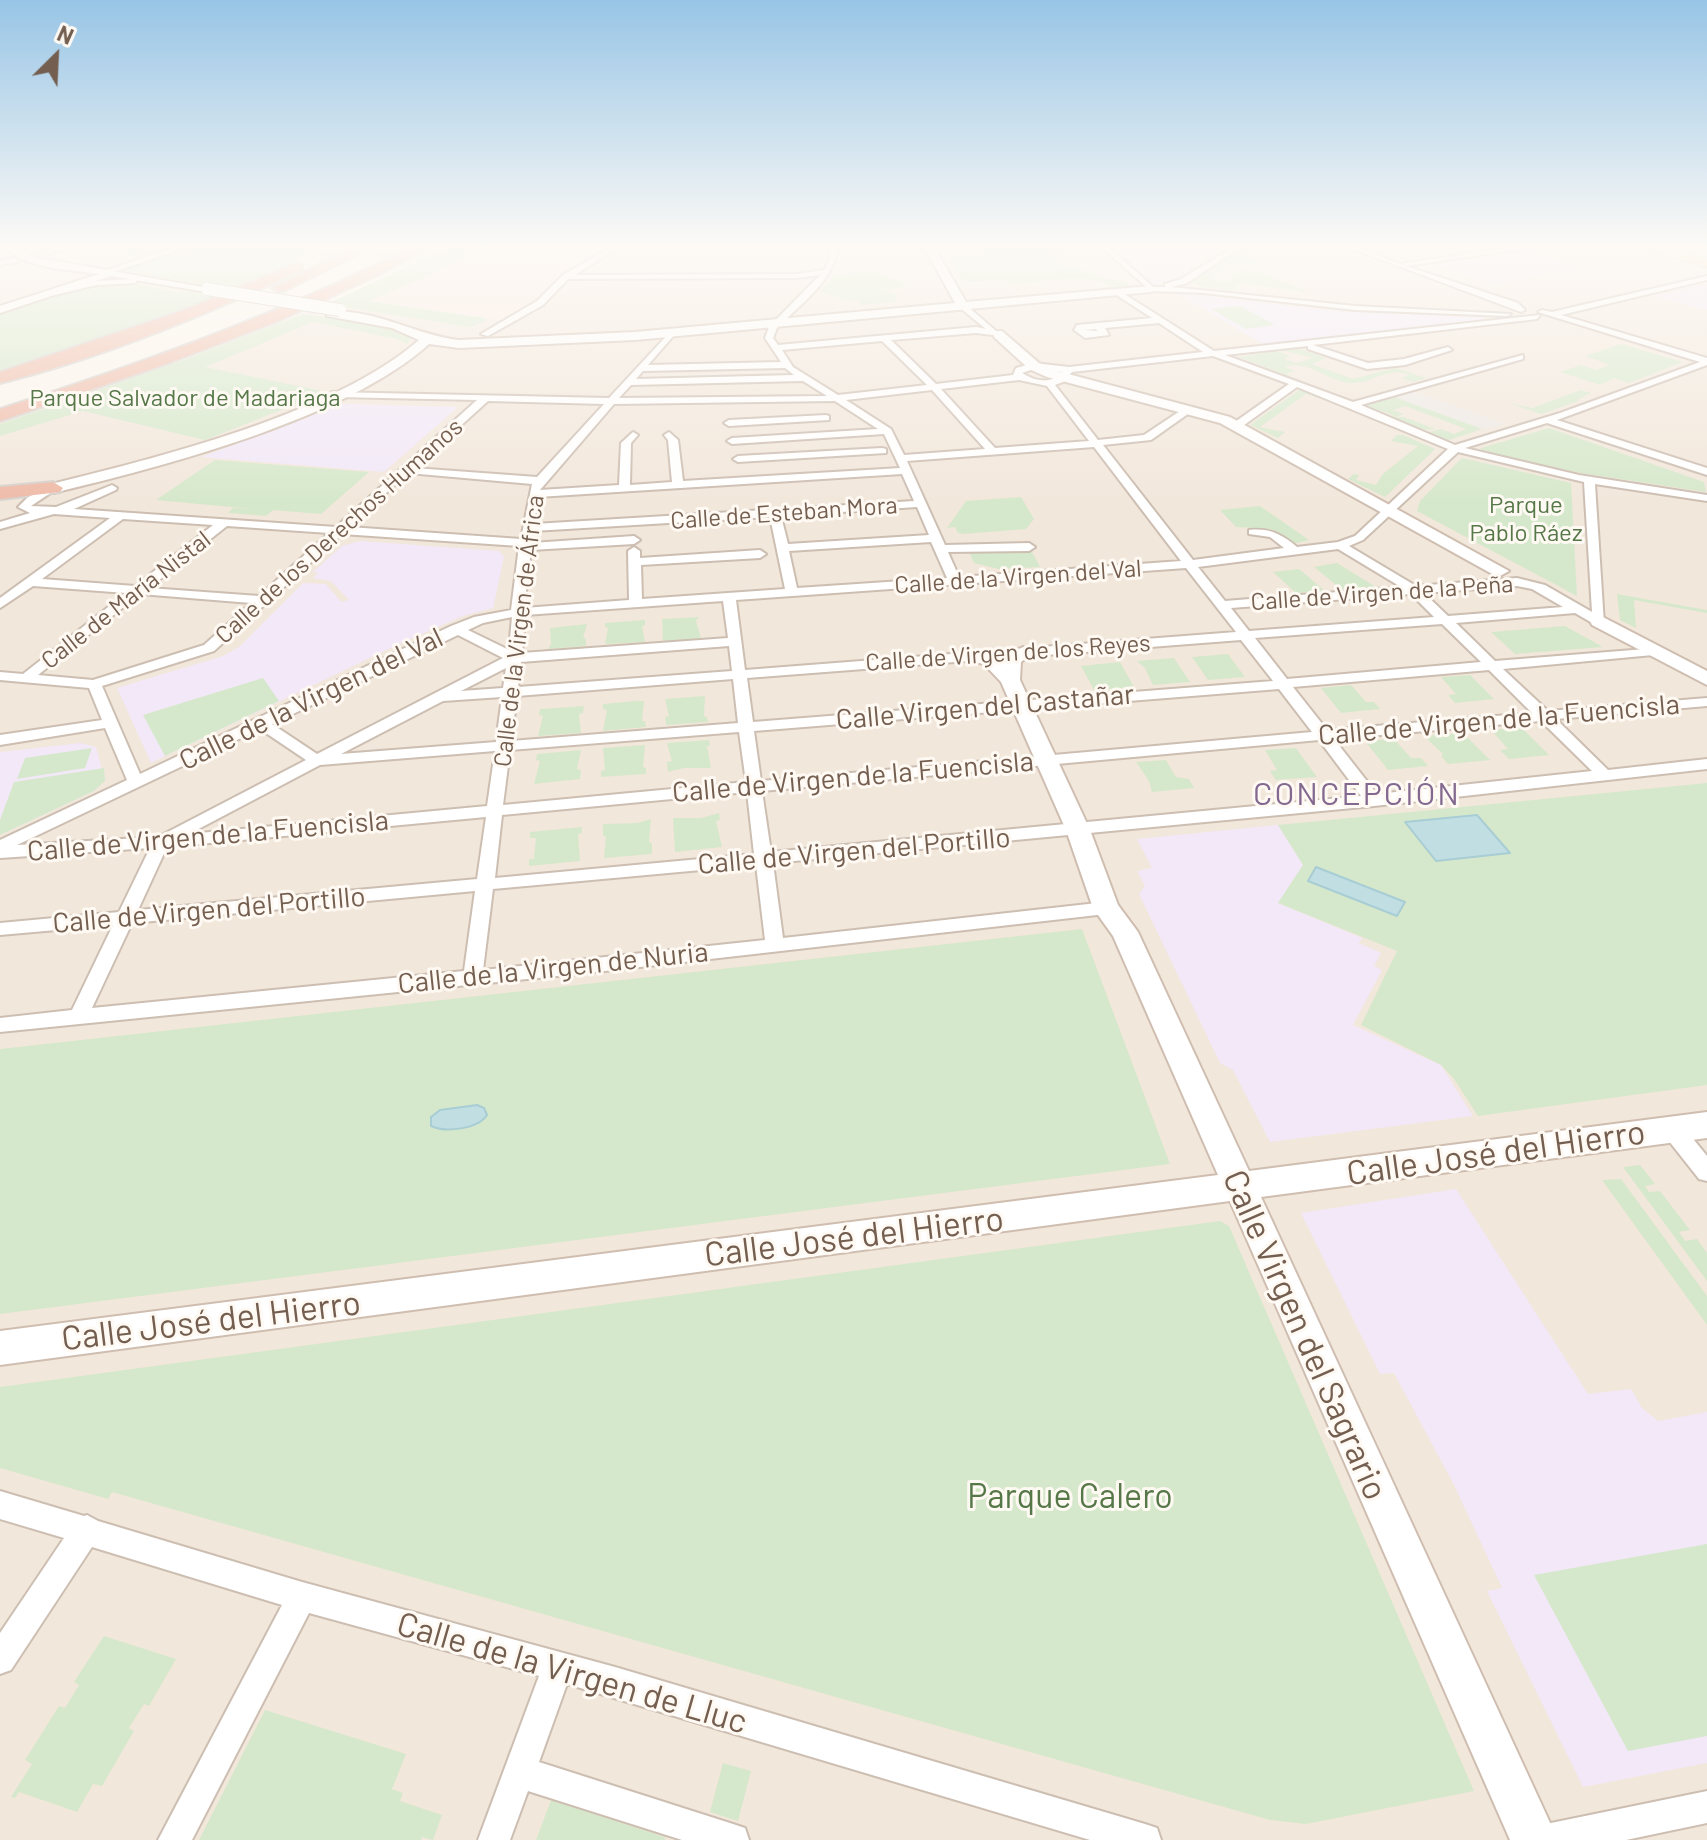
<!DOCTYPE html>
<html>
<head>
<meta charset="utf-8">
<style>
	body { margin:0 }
	#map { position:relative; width:1707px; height:1840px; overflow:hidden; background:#fbf5ec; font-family:Barlow,sans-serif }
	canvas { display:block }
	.north { position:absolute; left:16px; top:16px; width:80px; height:80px; -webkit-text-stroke:6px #fef9f2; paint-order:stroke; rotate:24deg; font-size:22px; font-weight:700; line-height:32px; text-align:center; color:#745e50 }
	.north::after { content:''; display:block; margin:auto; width:28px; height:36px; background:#745e50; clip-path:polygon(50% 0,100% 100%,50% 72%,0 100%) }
</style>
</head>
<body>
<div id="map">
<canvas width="1707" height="1840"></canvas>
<div class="north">N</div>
</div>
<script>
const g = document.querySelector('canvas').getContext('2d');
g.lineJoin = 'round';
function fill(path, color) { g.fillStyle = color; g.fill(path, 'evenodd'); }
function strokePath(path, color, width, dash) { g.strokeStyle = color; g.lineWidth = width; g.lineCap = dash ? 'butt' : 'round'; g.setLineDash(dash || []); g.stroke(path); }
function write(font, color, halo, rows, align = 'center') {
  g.font = font + ' Barlow,sans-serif'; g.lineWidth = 6; g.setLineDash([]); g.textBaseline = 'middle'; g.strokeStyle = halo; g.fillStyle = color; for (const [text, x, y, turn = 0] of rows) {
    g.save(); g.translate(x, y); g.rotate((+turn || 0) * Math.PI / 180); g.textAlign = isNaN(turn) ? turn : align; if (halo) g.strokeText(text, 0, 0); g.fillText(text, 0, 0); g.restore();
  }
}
const residential = new Path2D(`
	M0 245H325L205 298 105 336 0 371Z
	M614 245H1707V1840H0V423L181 361 326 304 486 321 485 318 504 320 531 306 547 287Z`);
const commercial = new Path2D(`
	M489 245H614L547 287 532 306 504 320 367 301 428 276Z`);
const industrial = new Path2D(`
	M1413 391 1506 424 1482 429 1394 397Z`);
const education = new Path2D(`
	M1111 245H1230L1200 260 1173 280 1155 285Z
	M1527 251 1577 267 1495 284 1433 265Z
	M1703 285 1707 286V310L1655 296Z
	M1176 292 1333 311 1481 317 1489 320 1264 345Z
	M342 404 458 407 384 472 201 457Z
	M360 541 499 551 504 557 493 608 463 616 397 645 151 763 117 688 223 656 239 647 303 583 326 584 341 602 349 600 331 581 313 578 318 573 313 572 342 546Z
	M81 743 96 747 105 781 94 791 0 835V752Z
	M1278 825 1303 865 1278 903 1362 938 1359 943 1381 953 1374 966 1382 970 1353 1025 1441 1065 1473 1116 1270 1142 1233 1070 1220 1063 1139 894 1145 886 1137 871 1152 868 1137 839Z
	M1456 1189 1588 1394 1631 1389 1642 1408 1658 1421 1707 1412V1763L1583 1787 1487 1591 1502 1588 1454 1485 1394 1373 1380 1374 1301 1213Z`);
const green = new Path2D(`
	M88 245 164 248 136 257 77 248Z
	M200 245H325C224 300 109 336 0 371V315C38 302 81 282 122 283 153 283 184 301 214 287L122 270Z
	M456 245H489L428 276 369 301 485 318 486 321 471 327 462 326 326 304Z
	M1068 245 1066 248 1074 255 1049 256 1060 267C1079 267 1080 270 1097 276 1112 282 1117 276 1133 287L1095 291 1093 289 1114 287C1085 271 1043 282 1011 285L1006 280 964 282 955 268 958 267 950 261 951 258 980 256 975 249Z
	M1246 247 1270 254 1247 252 1242 257 1259 260 1261 265 1228 262 1208 279 1227 282 1246 268 1309 292 1238 283 1232 291 1203 287 1193 282 1229 254Z
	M871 273 898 280 906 286 883 291 900 296 896 297 895 302 861 305 857 300 848 301 820 292 836 275Z
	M1240 306 1275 325 1246 329 1211 309Z
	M304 314 388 327 410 337 408 344 397 339 313 322 205 367 327 392 205 440 83 411 0 436V424L181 361Z
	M1621 344 1683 362 1629 383 1614 378 1600 385 1560 372 1581 365 1595 370 1610 365 1585 356Z
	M1300 349 1326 358 1312 364 1353 379 1395 368 1426 378 1414 382 1402 378 1410 375C1384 366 1375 384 1350 383 1327 381 1308 359 1285 367L1295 371 1287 373 1289 376 1239 357 1276 351 1290 356 1284 359 1296 363 1314 358 1281 350Z
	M1302 388 1329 399 1327 401 1306 394 1260 427 1285 432 1278 438 1250 425Z
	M1581 390 1591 393 1577 400 1579 401 1541 414 1509 403 1532 408Z
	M1394 397 1482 429 1446 441 1429 432 1441 429 1454 434 1466 429 1405 406 1393 410 1404 414 1395 417H1404L1435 429 1422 430 1391 417 1393 415 1366 406Z
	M1549 428 1704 482 1706 492 1581 473 1481 451V448Z
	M1397 435H1403L1435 449 1385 497 1348 479 1354 474 1359 475 1356 480 1376 485 1383 474 1418 446 1391 441Z
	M1462 458 1571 483 1577 596 1417 511 1420 501Z
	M215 460 369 472 321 514 273 510 266 516 228 513 233 508 252 509 156 500Z
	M1021 497 1034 519 1026 529 964 534 958 533 955 527 947 528 966 501Z
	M1260 506 1309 540 1293 544 1270 529 1236 527 1220 510Z
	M1030 548 1040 567 999 569 974 563 968 550Z
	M1336 563H1337L1376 587 1341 589 1314 567Z
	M1299 569 1325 591 1296 593 1273 572Z
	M1617 594 1707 610V613L1634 600 1636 628 1620 620Z
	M699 617 696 621 701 638 663 641 662 619Z
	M645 620V625L642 626 645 642 605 644 608 628 605 627V623Z
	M587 624 583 638 586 639V646L548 649 551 644 550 628Z
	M1565 626 1603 647 1515 654 1491 632Z
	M1228 654 1245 677 1208 680 1192 657Z
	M1174 658 1190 682 1153 685 1145 668 1137 661Z
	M1120 662 1134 687 1094 690 1081 666Z
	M1470 675 1494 699 1455 703 1448 695 1456 694 1441 677Z
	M263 678 279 701 165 756 143 715Z
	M1351 685 1366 702H1374L1380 709 1341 713 1321 688Z
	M705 696 704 716 707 717 708 722 666 725 665 717 669 716 665 699Z
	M636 701H644L642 721H645L646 727 603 731 607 710 603 709V704Z
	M584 706 583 713 579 714 581 733 538 736 543 716 539 715 540 709Z
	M1521 727 1549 755 1509 759 1500 750 1508 749 1491 730Z
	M1463 733 1490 760 1448 764 1441 756 1443 754 1424 736Z
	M1394 739 1411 758H1421L1428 766 1388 770 1365 741Z
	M709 740 710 746H707L711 768H684L668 772 667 762 672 761 667 743Z
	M645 745 643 767 646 768V774L601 777V771L605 770 603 748Z
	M92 748 85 768 17 779 25 758Z
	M1296 748 1317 777 1276 780 1270 771 1277 770 1265 750Z
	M581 750 577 769 581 770 580 779 534 784 540 761 536 760 537 754Z
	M1166 760 1176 777 1189 779 1194 788 1152 792 1149 781 1136 762Z
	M104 768 105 781 94 791 0 835V820L14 782Z
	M1707 783V1085L1478 1116 1454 1079 1441 1065 1361 1025 1397 951 1278 903 1303 865 1278 825Z
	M719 813 720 820 716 821 722 847 675 852 673 818H701Z
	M651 819 649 842 652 843V854L604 858 606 836H603V824L638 823Z
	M582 827V833L578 834 580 861 529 866V859H534L536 838H530V832Z
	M1082 929 1170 1164 0 1314V1049Z
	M1640 1165 1655 1184 1645 1186 1649 1192 1660 1191 1690 1230 1679 1232 1685 1241 1697 1239 1707 1253V1281L1623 1167Z
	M1621 1179 1707 1296V1325L1602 1180Z
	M1220 1221 1229 1226 1474 1791 1306 1824 1270 1820 112 1492 108 1499 0 1468V1387Z
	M1707 1544V1736L1628 1751 1534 1575Z
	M104 1636 176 1659 149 1706 144 1704 129 1728 134 1731 102 1786 93 1784 77 1812 19 1792 15 1798 11 1797 32 1764 25 1760 59 1706 65 1708 79 1685 74 1682Z
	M265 1710 406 1754 392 1789 403 1793 400 1801 442 1815 433 1840 422 1837 421 1840H199Z
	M723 1763 751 1771 738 1821 710 1812Z
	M551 1800 665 1837V1840H536Z`);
const water = new Path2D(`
	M1477 815 1510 853 1436 861 1405 822Z
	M1316 867 1405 902 1397 916 1308 881Z
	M477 1105 484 1108 487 1115C478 1129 446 1133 431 1126V1117L440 1110Z`);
const street = new Path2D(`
	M65 245H76L48 254 44 252Z
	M183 245H193L108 274 101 272Z
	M614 245H622L575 275 796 274 824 270 829 261 830 245H837C837 279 800 304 777 328L773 338 778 345 976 327 986 329 959 307 966 305 996 331 1001 332V336L976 333 891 340 936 384 1013 375 1016 368 1034 363 1069 367 1203 352 1159 323 1105 328 1109 335 1085 338 1074 330 1077 325 1152 318 1115 294 1118 290 1214 351 1540 315 1537 319 1313 345 1368 363 1404 359 1448 347 1452 350 1405 365 1367 369 1308 349V346L1225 355 1353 402 1523 355V359L1361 405 1455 445 1560 413 1700 362 1538 312 1542 310 1552 312 1707 276V280L1561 315 1707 358V365L1557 420 1707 468V475L1547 423 1465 448 1579 475 1707 495V501L1595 484 1604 624H1594L1575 613 1456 623 1495 661 1658 648V654L1653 655 1503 669 1548 711 1707 698V706L1556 719 1608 770 1707 759V769L1374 806 773 863 783 938 1106 902 1115 908 1106 914 587 973 0 1032V1018L72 1010 113 925 0 935V923L119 912 150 848 0 858V840L127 780 105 728 0 745V735L102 720 89 688 0 680V672L23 674 126 593 33 586 0 608V598L110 518 54 514 0 529V522L30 513 18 507 27 498 49 486 58 488 31 506 56 507 112 485 117 488 116 490 74 509 336 527 477 400 335 397 330 394 332 392 609 398 672 330 676 333 648 365 781 362 765 338 769 327 820 275 796 278 568 279 543 305 488 336 481 334 537 301 563 275ZM1095 329 1098 331 1084 330ZM882 341 927 385 838 395 793 367 782 350ZM1213 356 1289 384 1232 424V428H1240L1297 387 1448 449 1355 536 1338 542 1297 547C1281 534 1270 528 1249 530V534L1270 537 1284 548 1193 560 1103 445 1151 440 1192 411V407H1186L1144 435 1098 440 1055 385 1063 382 1072 372ZM785 368 794 375 636 379 643 371ZM1034 369 1063 372C1051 384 1036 382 1022 373ZM1019 380 1047 386 1089 441 995 448 941 389ZM803 381 827 396 619 398 631 385ZM932 390 985 449 904 455 891 429 846 400ZM488 401 604 404 537 477 414 468ZM835 401 878 429 732 438 727 441 732 444 884 434 900 468 683 481 678 440 669 432 664 435 668 440 672 482 630 485 631 443 638 435 633 432 621 443 619 485 540 490 614 404ZM1094 447 1181 561 959 577 948 552 1029 551 1035 547 1029 543 945 545 907 461ZM1458 452 1584 482 1592 612 1545 585 1517 578 1416 586 1349 546 1363 540ZM408 473 532 484 521 539 349 527ZM902 474 914 501 534 524 538 497ZM917 507 929 535 788 544 781 516ZM770 517 785 589 642 599 641 565 760 558 766 554 760 550 640 558V551L634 547 628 551 629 600 524 608 531 550 634 544 640 540 634 536 532 543 533 531ZM123 519 213 525 135 586 42 579ZM227 526 329 533 259 596 149 588ZM342 534 519 546 511 610 474 617 451 626 140 774 102 686 214 651ZM931 542 947 578 797 588 789 551ZM1338 549 1401 587 1225 601 1198 567ZM1186 568 1236 632 745 670 736 600ZM1517 586 1532 589 1563 607 1448 616 1424 593ZM140 594 251 603 204 645 93 680 38 675ZM1411 594 1434 617 1249 631 1231 608ZM723 601 728 638 522 653 525 615ZM512 617 509 650 468 630 483 623ZM1442 624 1481 662 1287 679 1255 638ZM458 635 503 658 317 754 272 724ZM1241 640 1273 681 753 722 747 678ZM729 646 732 671 518 687 521 662ZM506 668 503 688 461 691ZM1489 670 1532 713 1327 730 1293 687ZM733 679 738 723 511 741 517 696ZM1279 689 1312 732 761 781 754 731ZM502 697 496 742 341 754 443 701ZM1541 721 1592 771 1377 794 1334 739ZM260 729 306 760 158 837 17 845ZM739 732 746 782 503 805 510 750ZM1319 740 1361 796 771 852 762 791ZM495 751 487 806 189 834 320 765ZM747 792 754 854 495 878 502 815ZM486 817 477 879 138 910 167 847ZM756 865 765 940 483 970 493 889ZM475 891 464 971 92 1008 132 923Z
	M1099 245H1107L1153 287H1165V284L1181 279 1237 245H1244L1187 283 1171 287 1355 306 1511 314 1507 316 1355 310 1204 293 1151 291Z
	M1342 245H1352L1400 264 1529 245H1547L1406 266 1518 303 1525 310 1521 312Z
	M1647 245H1663L1659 247Z
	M15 258 18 262 0 265V261Z
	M138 279 135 283 96 285 55 295 51 293 96 281Z
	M826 415 829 416V420L729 426 724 423 729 420Z
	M882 448 886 449V453L738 462 733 459 738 456Z
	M1673 1121 1681 1124 1707 1156V1181L1699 1179 1665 1136 1662 1130 1665 1124Z
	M0 1491 84 1516 87 1515 98 1521 302 1582 615 1667 1145 1824 1157 1828 1161 1840H1090L567 1684 539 1762 733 1824 745 1828 749 1840H682L528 1791 510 1840H478L539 1676 309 1613 192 1840H158L282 1605 92 1547 11 1670 0 1674V1633L64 1538 0 1519Z
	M1707 1791V1823L1626 1840H1530L1534 1828 1546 1824Z`);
const secondary = new Path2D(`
	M2 245H13L34 257 213 289 207 292 111 276 0 313V306L99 274C67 269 26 270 2 245Z
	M923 245H933L966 302 1151 286 1157 289 1151 292 635 340 459 348 429 344C346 419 162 467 53 493L45 488 47 485C157 458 335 414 419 340L392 328 327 316V312C372 307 415 335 459 340L635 332 955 303Z
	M994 331H1002L1039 363 1057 371 1230 417 1509 571 1500 576 1494 575 1220 423 1047 377 1029 369 994 337Z
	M1599 615 1707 671V685L1592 625 1590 621 1592 617Z
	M1023 647 1033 653 1021 662 1020 680 1090 830 1118 905 1138 932 1249 1171 1707 1112V1138L1261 1197 1558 1840H1510L1230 1201 0 1365V1331L1218 1175 1113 936 1093 908 1066 830 1001 682 984 664 967 660 964 656 974 650 1001 659Z`);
const primary = new Path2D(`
	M1633 245H1652L1707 259V267Z`);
const highway = new Path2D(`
	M359 245H376L284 291 279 292 272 288Z
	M416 245H433L380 274 276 322 169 363 0 421V409C143 363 283 313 416 245Z
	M297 263 302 264V270C210 313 99 359 0 383V372L182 311Z
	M53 482 63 488 60 492 0 499V487Z`);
const secondaryBridge = new Path2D(`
	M207 289 340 310`);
const farParknames = [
	["Parque Salvador de Madariaga",185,398],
	["Parque",1526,505],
	["Pablo Ráez",1526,533]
];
const farStreetnames = [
	["Calle de Esteban Mora",784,513,-4],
	["Calle de los Derechos Humanos",339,531,-42],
	["Calle de la Virgen del Val",1018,577,-4],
	["Calle de Virgen de la Peña",1382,593,-4],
	["Calle de María Nistal",126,600,-38],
	["Calle de la Virgen de África",519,631,-83],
	["Calle de Virgen de los Reyes",1008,653,-4]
];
const streetNames = [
	["Calle de la Virgen del Val",311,699,-26],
	["Calle Virgen del Castañar",985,707,-5],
	["Calle de Virgen de la Fuencisla",1499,720,-5],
	["Calle de Virgen de la Fuencisla",853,777,-5],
	["Calle de Virgen de la Fuencisla",208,836,-5],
	["Calle de Virgen del Portillo",854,851,-5],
	["Calle de Virgen del Portillo",209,910,-5],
	["Calle de la Virgen de Nuria",553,968,-6]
];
const quarterNames = [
	["CONCEPCIÓN",1357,794]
];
const nearStreetnames = [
	["Calle José del Hierro",1496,1153,-8],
	["Calle José del Hierro",854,1237,-7],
	["Calle José del Hierro",211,1321,-7],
	["Calle Virgen del Sagrario",1305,1335,66],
	["Calle de la Virgen de Lluc",572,1673,16]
];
const nearParknames = [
	["Parque Calero",1070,1497]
];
fill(residential, '#f2e7db');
fill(commercial, '#fae8e1');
fill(industrial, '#ede8e4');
fill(education, '#f2e8f8');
fill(green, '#d6e8cb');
fill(water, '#c1dee3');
strokePath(water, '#a8cdd4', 2);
strokePath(street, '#cdbeb2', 4);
strokePath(secondary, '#cfbeb0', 4);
strokePath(primary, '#d8d2ce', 4);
strokePath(highway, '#d8d2ce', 4);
fill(street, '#fff');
fill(secondary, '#fff');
fill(primary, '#f3d9ab');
fill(highway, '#efbca9');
strokePath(secondaryBridge, '#cfbeb0', 14, []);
strokePath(secondaryBridge, '#fff', 12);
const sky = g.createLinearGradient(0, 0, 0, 502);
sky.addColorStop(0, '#98c5e6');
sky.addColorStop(0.49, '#fdfaf6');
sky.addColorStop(1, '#fdfaf600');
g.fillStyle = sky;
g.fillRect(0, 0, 1707, 502);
write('24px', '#567849', '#fef9f2', farParknames);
write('24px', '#745e50', '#fef9f2', farStreetnames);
write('28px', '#745e50', '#fef9f2', streetNames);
g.letterSpacing = '2px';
write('32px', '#83688f', '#fef9f2', quarterNames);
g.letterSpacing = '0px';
write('34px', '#745e50', '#fef9f2', nearStreetnames);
write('34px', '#567849', '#fef9f2', nearParknames);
</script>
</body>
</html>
